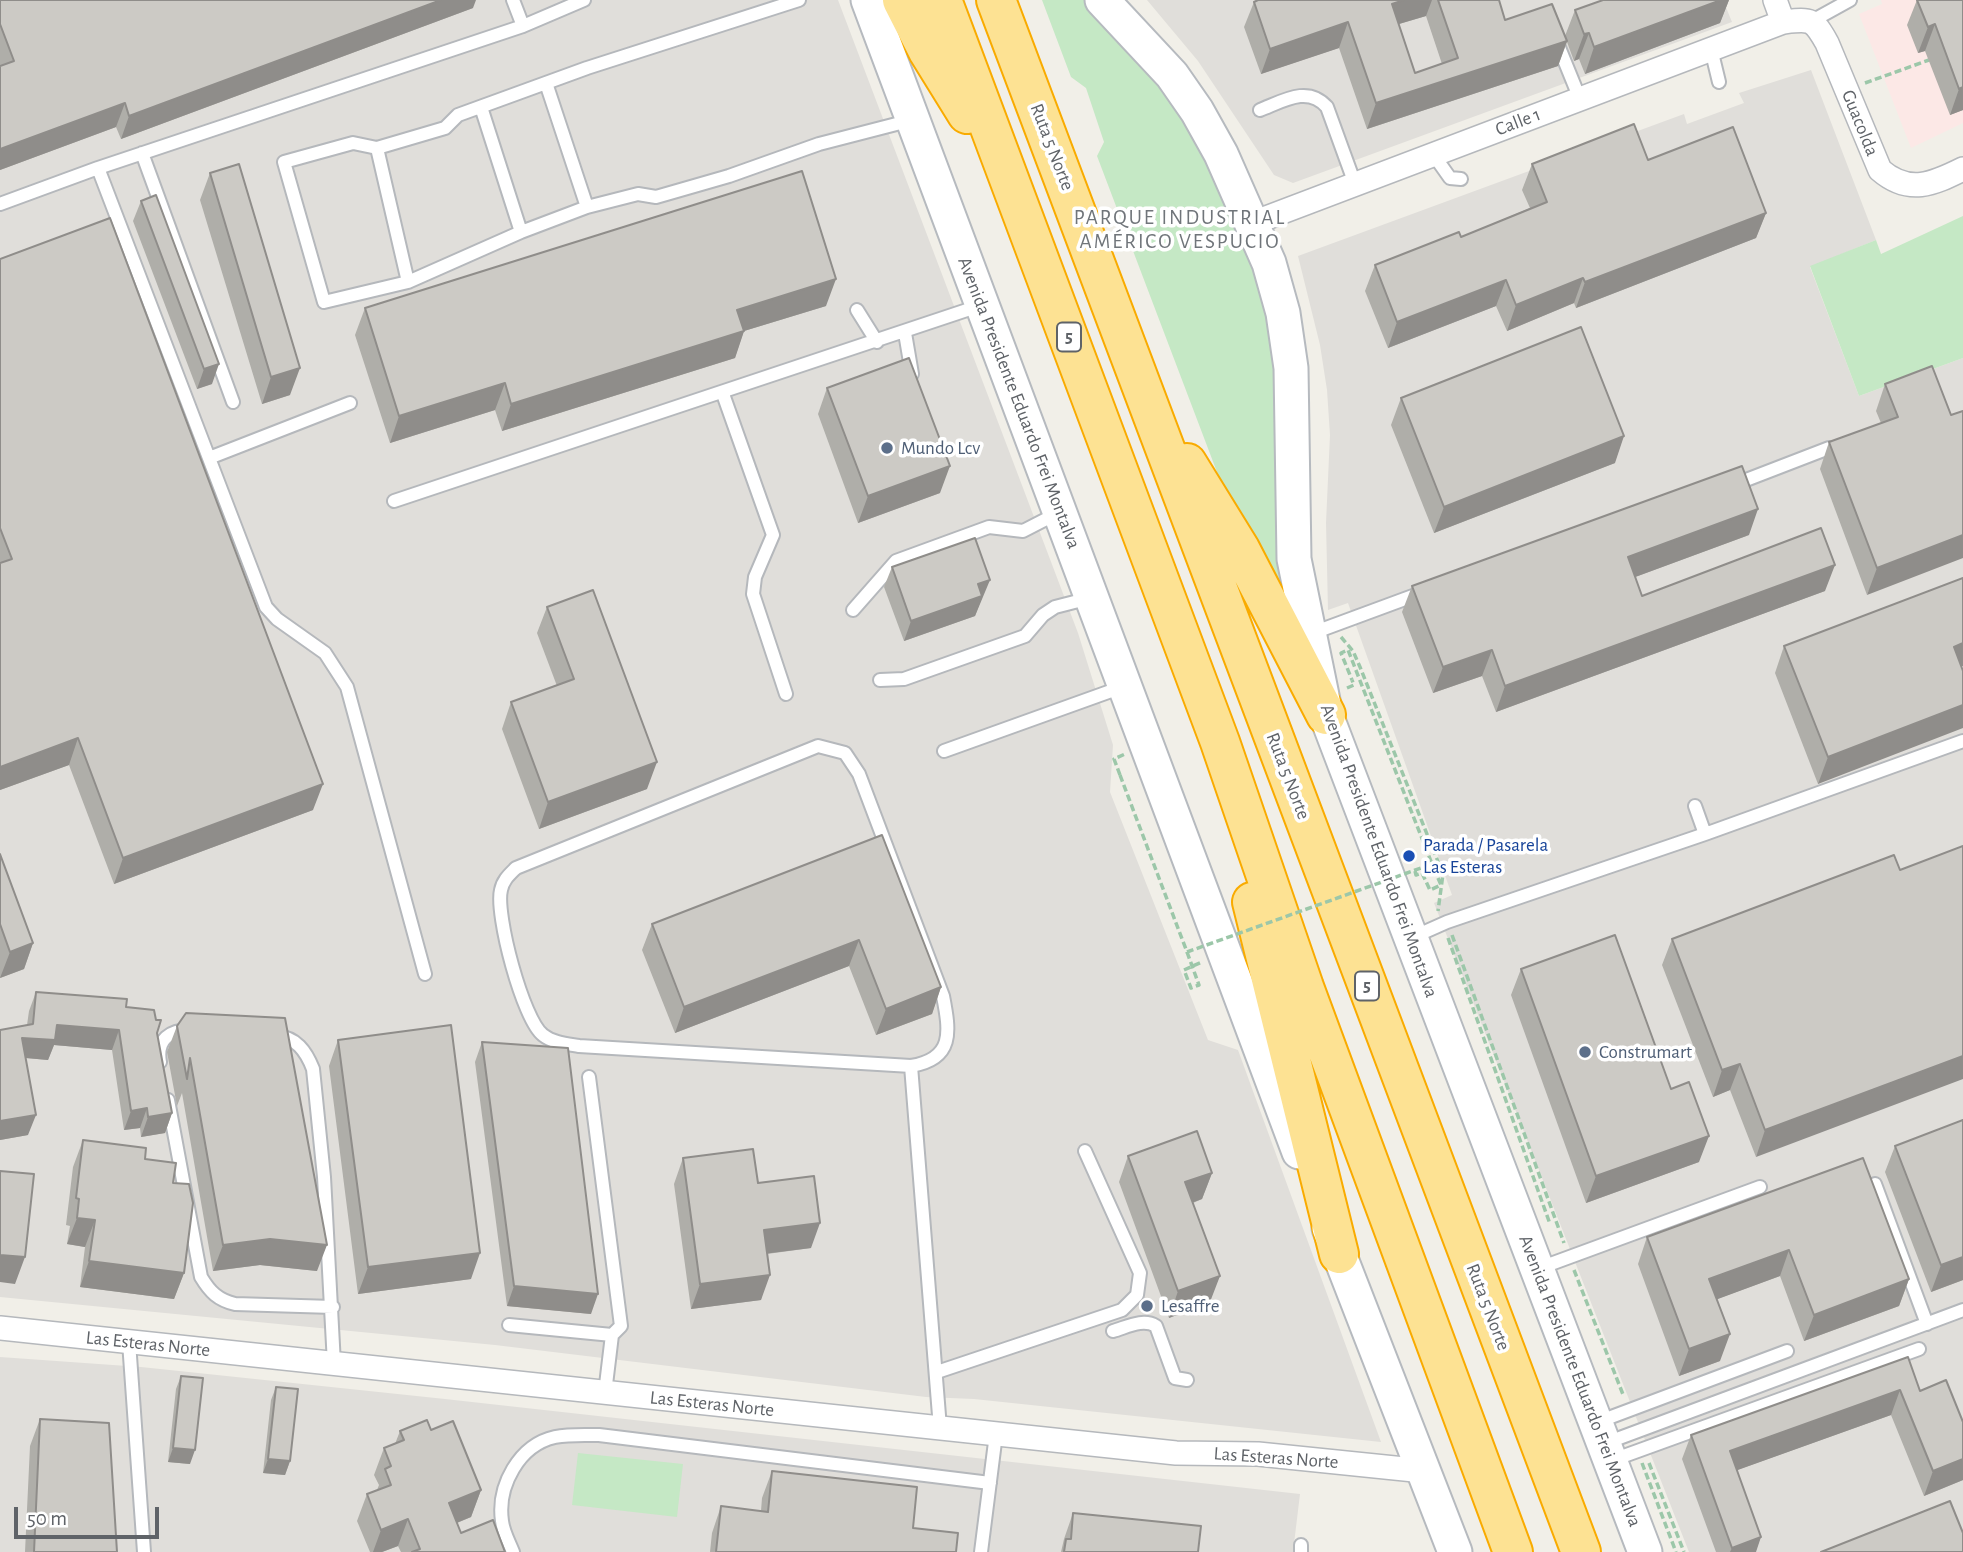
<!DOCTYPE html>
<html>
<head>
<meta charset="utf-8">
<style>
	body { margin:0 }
	#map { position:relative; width:1963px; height:1552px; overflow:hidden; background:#f1efe8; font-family:"Alegreya Sans",sans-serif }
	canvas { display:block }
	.scale { position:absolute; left:14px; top:1507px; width:145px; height:32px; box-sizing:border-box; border:4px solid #5f6368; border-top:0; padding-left:9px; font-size:21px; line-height:24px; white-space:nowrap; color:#5f6368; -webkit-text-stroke:5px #fff; paint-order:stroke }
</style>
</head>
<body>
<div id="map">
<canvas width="1963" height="1552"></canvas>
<div class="scale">50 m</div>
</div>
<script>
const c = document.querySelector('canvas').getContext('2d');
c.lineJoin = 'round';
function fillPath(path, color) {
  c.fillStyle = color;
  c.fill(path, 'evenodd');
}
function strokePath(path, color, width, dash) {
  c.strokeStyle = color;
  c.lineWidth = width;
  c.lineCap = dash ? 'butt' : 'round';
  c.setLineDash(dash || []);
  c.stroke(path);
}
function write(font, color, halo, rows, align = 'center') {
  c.font = font + ' "Alegreya Sans",sans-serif';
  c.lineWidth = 7;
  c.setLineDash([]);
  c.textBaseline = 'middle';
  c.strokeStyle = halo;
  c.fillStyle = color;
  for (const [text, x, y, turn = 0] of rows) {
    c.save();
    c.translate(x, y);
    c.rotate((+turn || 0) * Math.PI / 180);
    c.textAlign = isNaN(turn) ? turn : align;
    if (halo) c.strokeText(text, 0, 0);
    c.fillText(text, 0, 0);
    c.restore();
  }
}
fillPath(new Path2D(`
	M0,0H838L1078,633L1113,745L1110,792L1208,1040L1238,1050L1381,1442L974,1399L926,1397L495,1345L0,1297Z
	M1147,0H1723L1732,22L1293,183L1274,175L1198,61Z
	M1811,70L1876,240L1810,267L1859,396L1963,358V1552H1689L1434,903L1452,895L1348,603L1328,610L1326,523L1330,435L1327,390L1320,345L1298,256L1684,114L1687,124L1744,103L1739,93Z
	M0,1357L141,1367L445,1399L1300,1494L1293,1552H0Z`), '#e0deda');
fillPath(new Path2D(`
	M1881,0H1963V123L1911,148L1859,14L1882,4Z`), '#fce8e6');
fillPath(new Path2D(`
	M1042,0H1089L1186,119L1249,254L1275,330L1282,415L1275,508L1281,583L1243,528L1220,480L1097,156L1104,142L1086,88L1071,77Z
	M1963,216V358L1859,396L1810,266L1876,240L1881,254Z
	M578,1453L683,1464L677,1517L572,1505Z`), '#c5e8c5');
const service = new Path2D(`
	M513,0L523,26
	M799,0L587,68L458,115L445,128L377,148L353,143L284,162L324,302L408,282L521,232L587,207L638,194L656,197L729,176L819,144L912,120
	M1812,21L1850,0
	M1556,40L1580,99
	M1711,49L1719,82
	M546,83L587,207
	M481,107L521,232
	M1260,110C1283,101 1308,85 1327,107L1355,184
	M377,148L408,282
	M142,153L233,402
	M1433,154L1450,178L1461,179
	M98,168L266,607L277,619L325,653L347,687L425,974
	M0,204L98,168L523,26L584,0
	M857,310L877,342
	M905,333L912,374
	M723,394L773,535L755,577L753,594L786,694
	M209,458L350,403
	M1733,485L1829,448
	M394,501L982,305
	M853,610L896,561L989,527L1023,531L1058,513
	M1310,634L1421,593
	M880,680L904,679L1025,636L1043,615L1055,607L1090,598
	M818,746L845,753L859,774L943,996C950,1032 954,1059 911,1066L579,1046C567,1044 553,1043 543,1035C523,1020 495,914 501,890C503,880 509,875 516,868Z
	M944,751L1125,686
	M1695,806L1705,834
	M1411,938L1447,922L1705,834L1963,741
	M276,1036C296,1037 306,1051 313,1069L324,1177L334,1364
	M160,1062C156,1039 170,1030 191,1030
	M911,1066L940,1428
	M589,1077L621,1326L612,1335L605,1393
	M168,1100L201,1277C210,1292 218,1300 235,1304L333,1307
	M1875,1184L1927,1324
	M1537,1269L1760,1187
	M509,1325L612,1335
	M1113,1331C1127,1327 1143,1318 1156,1326L1175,1378L1187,1380
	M129,1342L144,1552
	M937,1372L1122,1310L1137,1295L1140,1273L1085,1151
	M1595,1423L1787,1351
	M1606,1443L1963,1310
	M1610,1461L1919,1349
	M513,1552C509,1542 503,1531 502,1521C497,1486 519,1445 555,1437C570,1434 584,1435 599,1435L990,1483
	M981,1552L996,1434
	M1301,1552V1545`);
const minor = new Path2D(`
	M1775,0L1783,22
	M1253,223L1783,22C1811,19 1813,18 1827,43L1880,170C1909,195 1933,184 1963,169
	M0,1328L1176,1453L1258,1454L1424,1471`);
const secondary = new Path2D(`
	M868,0L1299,1152
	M1102,0L1172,75L1197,111L1221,154L1269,263L1283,313L1291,368L1294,559L1326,715L1645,1552
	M1329,1228L1455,1552`);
const motorway = new Path2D(`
	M902,0L928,51L967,114
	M942,0L1220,742L1304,987L1513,1552
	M996,0L1581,1552
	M1187,463L1240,549L1326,715
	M1252,902L1339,1254`);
strokePath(service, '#b5b8bc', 16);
strokePath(minor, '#b5b8bc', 26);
strokePath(secondary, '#b6babf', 37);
strokePath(motorway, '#f9ab00', 42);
strokePath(new Path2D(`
	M1865,83L1929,60
	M1341,637L1353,651L1360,667L1443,874L1438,911
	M1347,688L1354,685L1352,680
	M1120,775L1114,759L1125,754
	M1415,871L1416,875L1422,873L1430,890L1441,885L1432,864
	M1452,935L1564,1243
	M1448,938L1550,1224
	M1187,952L1199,985L1191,988L1184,970L1202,962
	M1574,1270L1624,1397
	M1642,1463L1676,1552
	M1649,1463L1684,1552`), '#9cc7a9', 3.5, [7, 3.5]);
strokePath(service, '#fff', 12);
strokePath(minor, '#fff', 23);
strokePath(secondary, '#fff', 33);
strokePath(motorway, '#fde293', 38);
strokePath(new Path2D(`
	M1120,775L1187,952L1432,864L1348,650L1341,653L1352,680`), '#9cc7a9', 3.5, [7, 3.5]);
fillPath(new Path2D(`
	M0,0L473,8L121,139L116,127L0,170Z
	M1258,0H1499L1505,20L1565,36L1575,10L1603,0H1729L1720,23L1585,74L1579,59L1574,61L1567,42L1558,66L1367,129L1339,48L1261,74L1244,27L1254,2ZM1426,16L1442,64L1415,73L1399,24Z
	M1917,0H1963V110L1950,115L1925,51L1918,53L1907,25Z
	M1648,160L1766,213L1756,238L1576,308L1574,303L1507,331L1496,306L1388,348L1365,291L1375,265L1461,237L1530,208L1522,190L1532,164Z
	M210,173L290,395L262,404L200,200Z
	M141,201L212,384L197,389L133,221Z
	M0,259L313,810L114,884L69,765L0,790Z
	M826,306L744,331L735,358L502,431L495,410L390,443L355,335L365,308Z
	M1885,384L1951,415L1867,595L1820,469L1829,442L1881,423L1876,411Z
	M827,388L940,493L858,523L818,414Z
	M1401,398L1615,463L1434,533L1391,425Z
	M1749,535L1635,577L1642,596L1825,591L1496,712L1482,676L1433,693L1402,612L1412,586Z
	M892,567L982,600H981L975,616L904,641L884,587Z
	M547,607L647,789L539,829L502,729L511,702L557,686L537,633Z
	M1784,646L1961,667L1818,784L1775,673Z
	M882,835L941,987L932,1014L876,1035L849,966L675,1033L642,950L652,924Z
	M0,854L33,943L24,969L0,978Z
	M1894,855L1756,1157L1730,1090L1713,1097L1662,965L1672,939Z
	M1521,969L1671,1089L1699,1162L1586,1203L1511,995Z
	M36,992L126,1007L157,1033L172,1113L165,1133L141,1137L140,1128L124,1130L112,1050L54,1045L48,1060L26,1058L28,1135L0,1140L27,1025L29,1011Z
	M177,1026L317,1271L260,1265L213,1271L182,1093L177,1106L167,1052Z
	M338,1040L471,1279L358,1294L329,1066Z
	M482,1042L591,1314L507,1306L475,1062Z
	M83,1140L173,1183L184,1273L174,1299L80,1287L85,1247L67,1244L70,1226L66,1225L73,1167Z
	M1895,1146L1963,1280L1931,1292L1885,1172Z
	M1128,1156L1212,1173L1202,1199L1193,1203L1210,1302L1169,1318L1119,1182Z
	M683,1158L758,1183L811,1248L767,1254L761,1300L691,1309L674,1184Z
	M1863,1158L1909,1279L1899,1306L1804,1341L1780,1276L1717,1299L1720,1361L1679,1376L1638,1264L1647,1237Z
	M1908,1357L1920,1391L1963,1422V1480L1924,1496L1891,1415L1737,1470L1756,1552H1716L1682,1459L1691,1435Z
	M181,1376L190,1464L168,1462L176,1389Z
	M276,1387L290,1461L285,1475L263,1473L271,1400Z
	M40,1419L117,1552H25L30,1446Z
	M431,1430L481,1490L471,1517L457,1523L461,1533L505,1552H401L398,1546L382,1552H370L357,1521L367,1494L377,1490L379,1485L374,1475L384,1448L395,1444L400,1431Z
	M772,1471L913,1528L956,1552H710L712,1533L721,1506L761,1511L762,1498Z
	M1073,1513L1198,1552H1061L1064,1539Z`), '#afaea9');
fillPath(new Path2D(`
	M441,0H476L473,8L121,139L129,116Z
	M1404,0H1432L1426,16L1382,29L1392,4Z
	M1721,0H1729L1720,23L1585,74L1594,47Z
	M1348,22L1339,48L1261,74L1270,49Z
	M1935,24L1925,51L1918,53L1928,27Z
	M1589,33L1579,59L1574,61L1584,34Z
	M1567,41L1558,66L1367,129L1376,103Z
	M1963,87V110L1950,115L1959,89Z
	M125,103L116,127L0,170V149Z
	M1766,213L1756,238L1576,308L1585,282Z
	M1583,278L1574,303L1507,331L1516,305Z
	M836,279L826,306L744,331L735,358L502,431L511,404L737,310Z
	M1506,280L1496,306L1388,348L1397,322Z
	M219,364L212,384L197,389L204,369Z
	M300,368L290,395L262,404L271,377Z
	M505,383L495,410L390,443L399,416Z
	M1624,436L1615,463L1434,533L1444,507Z
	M950,466L940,493L858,523L868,496Z
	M1758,509L1749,535L1619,583L1628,557Z
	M1963,535V558L1867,595L1877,568Z
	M1835,565L1825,591L1496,712L1505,686Z
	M990,580L975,616L904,641L911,621L978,584Z
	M1963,643V666L1944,673L1954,647Z
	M1492,650L1482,676L1433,693L1443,667Z
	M1963,705V728L1818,784L1828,757Z
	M78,738L69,765L0,790V767Z
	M657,762L647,789L539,829L548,802Z
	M323,784L313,810L114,884L123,858Z
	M859,940L849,966L675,1033L684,1007Z
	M33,943L24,969L0,978L10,952Z
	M941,987L932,1014L876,1035L886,1009Z
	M57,1025L119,1030L112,1050L54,1045L48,1060L15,1057L22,1038Z
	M1963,1056V1079L1756,1157L1765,1130Z
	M1740,1064L1730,1090L1713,1097L1722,1070Z
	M147,1108L140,1128L124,1130L131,1111Z
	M172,1113L165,1133L141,1137L148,1117Z
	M36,1115L28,1135L0,1140V1121Z
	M1709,1136L1699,1162L1586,1203L1596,1176Z
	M1212,1173L1202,1199L1175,1209L1185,1182Z
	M77,1218L95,1220L85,1247L67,1244Z
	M820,1223L811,1248L755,1255L764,1230Z
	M270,1239L327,1245L317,1271L260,1265L213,1271L223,1245Z
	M1789,1250L1780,1276L1699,1306L1709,1279Z
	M480,1253L471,1279L358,1294L368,1267Z
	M0,1255L25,1257L15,1284L0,1282Z
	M1963,1257V1280L1931,1292L1941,1265Z
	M89,1261L184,1273L174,1299L80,1287Z
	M770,1275L761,1300L691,1309L700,1284Z
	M1220,1276L1210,1302L1169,1318L1178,1291Z
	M1909,1279L1899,1306L1804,1341L1814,1315Z
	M514,1286L598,1294L591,1314L507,1306Z
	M1730,1334L1720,1361L1679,1376L1689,1349Z
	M1900,1390L1891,1415L1721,1476L1730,1451Z
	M173,1448L195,1450L190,1464L168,1462Z
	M268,1459L290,1461L285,1475L263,1473Z
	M1963,1459V1480L1924,1496L1933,1471Z
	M481,1490L471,1517L439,1530L449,1503Z
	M408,1519L398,1546L382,1552H373L381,1530Z
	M1761,1537L1756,1552H1730L1732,1548Z`), '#8f8d8a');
const building = new Path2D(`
	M0,0H441L129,116L125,103L0,149V66L14,61L0,24Z
	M1258,0H1404L1392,4L1415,73L1458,58L1438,0H1499L1505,20L1552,4L1567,41L1376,103L1348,22L1270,49L1254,2Z
	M1603,0H1721L1594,47L1589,33L1584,34L1575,10Z
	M1917,0H1963V87L1959,89L1935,24L1928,27Z
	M1634,124L1648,160L1733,127L1766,213L1585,282L1583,278L1516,305L1506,280L1397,322L1375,265L1459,232L1461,237L1547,202L1532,164Z
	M239,164L300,368L271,377L210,173Z
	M802,171L836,279L737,310L744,331L511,404L505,383L399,416L365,308Z
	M156,195L219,364L204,369L141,201Z
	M110,218L323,784L123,858L78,738L0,767V563L12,559L0,528V259Z
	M1581,327L1624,436L1444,507L1401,398Z
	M909,358L950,466L868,496L827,388Z
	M1932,366L1951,415L1963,411V535L1877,568L1829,442L1898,417L1885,384Z
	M1742,466L1758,509L1628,557L1642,596L1821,528L1835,565L1505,686L1492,650L1443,667L1412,586Z
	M975,538L990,580L978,584L982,596L911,621L892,567Z
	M1963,578V643L1954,647L1963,671V705L1828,757L1784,646Z
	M593,590L657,762L548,802L511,702L574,679L547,607Z
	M882,835L941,987L886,1009L859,940L684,1007L652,924Z
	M1963,846V1056L1765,1130L1740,1064L1722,1070L1672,939L1894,855L1900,870Z
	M0,854L33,943L10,952L0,924Z
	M1615,935L1671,1089L1689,1082L1709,1136L1596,1176L1521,969Z
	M36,992L127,999L126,1007L154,1010L156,1020H161L157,1033L172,1113L148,1117L147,1108L131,1111L119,1030L57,1025L55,1040L22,1038L36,1115L0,1121V1030L33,1024Z
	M186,1013L285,1018L327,1245L270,1239L223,1245L190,1058L187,1079L177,1026Z
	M451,1025L480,1253L368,1267L338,1040Z
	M482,1042L568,1048L598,1294L514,1286Z
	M1963,1120V1257L1941,1265L1895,1146Z
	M1197,1131L1212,1173L1185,1182L1220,1276L1178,1291L1128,1156Z
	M83,1140L146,1148L145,1159L176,1163L173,1183L189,1184L193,1203L184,1273L89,1261L95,1220L77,1218L79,1199L76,1198Z
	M753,1149L758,1183L814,1176L820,1223L764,1230L770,1275L700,1284L683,1158Z
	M1863,1158L1909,1279L1814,1315L1789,1250L1709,1279L1730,1334L1689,1349L1647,1237Z
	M0,1171L34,1174L25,1257L0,1255Z
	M1908,1357L1920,1391L1946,1380L1963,1422V1459L1933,1471L1900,1390L1730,1451L1761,1537L1732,1548L1691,1435Z
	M181,1376L203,1378L195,1450L173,1448Z
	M276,1387L298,1389L290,1461L268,1459Z
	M40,1419L109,1423L117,1552H34Z
	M427,1420L431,1430L453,1421L481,1490L449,1503L461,1533L493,1520L505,1552H412L420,1549L408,1519L381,1530L367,1494L391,1485L385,1469L391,1466L384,1448L404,1440L400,1431Z
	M772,1471L917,1487L913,1528L958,1533L956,1552H716L721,1506L768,1512Z
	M1950,1501L1963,1533V1552H1821Z
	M1073,1513L1201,1526L1198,1552H1064L1066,1539H1071Z`);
fillPath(building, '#cccac5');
strokePath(building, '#8f8d8a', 2);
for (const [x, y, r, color] of [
	[887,448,7,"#5c6f8a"],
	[1409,856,7,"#1a4fb4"],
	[1585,1052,7,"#5c6f8a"],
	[1147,1306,7,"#5c6f8a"]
]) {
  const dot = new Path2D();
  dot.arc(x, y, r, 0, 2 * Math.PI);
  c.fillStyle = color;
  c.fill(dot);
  strokePath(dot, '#fff', 2.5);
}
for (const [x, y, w] of [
	[1069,337,24],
	[1367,986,24]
]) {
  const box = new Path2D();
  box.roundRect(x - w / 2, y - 14.5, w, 29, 5);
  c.fillStyle = '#fff';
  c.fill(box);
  strokePath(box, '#5f6368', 2);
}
write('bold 18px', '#5f6368', null, [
	["5",1069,337],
	["5",1367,986]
]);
write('19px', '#5f6368', '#fff', [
	["Calle 1",1518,122,-21],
	["Guacolda",1860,123,68],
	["Ruta 5 Norte",1052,147,69],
	["Avenida Presidente Eduardo Frei Montalva",1019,403,69],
	["Ruta 5 Norte",1288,776,69],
	["Avenida Presidente Eduardo Frei Montalva",1379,851,70],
	["Ruta 5 Norte",1488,1307,69],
	["Las Esteras Norte",148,1344,6],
	["Avenida Presidente Eduardo Frei Montalva",1580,1381,69],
	["Las Esteras Norte",712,1404,6],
	["Las Esteras Norte",1276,1458,4]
]);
write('19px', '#4e5e75', '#fff', [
	["Mundo Lcv",901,448],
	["Construmart",1599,1052],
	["Lesaffre",1161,1306]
], 'left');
write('19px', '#164399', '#fff', [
	["Parada / Pasarela",1423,845],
	["Las Esteras",1423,867]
], 'left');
c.letterSpacing = '2px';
write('21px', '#70757a', '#fff', [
	["PARQUE INDUSTRIAL",1180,218],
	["AMÉRICO VESPUCIO",1180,242]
]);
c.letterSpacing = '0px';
</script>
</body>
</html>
